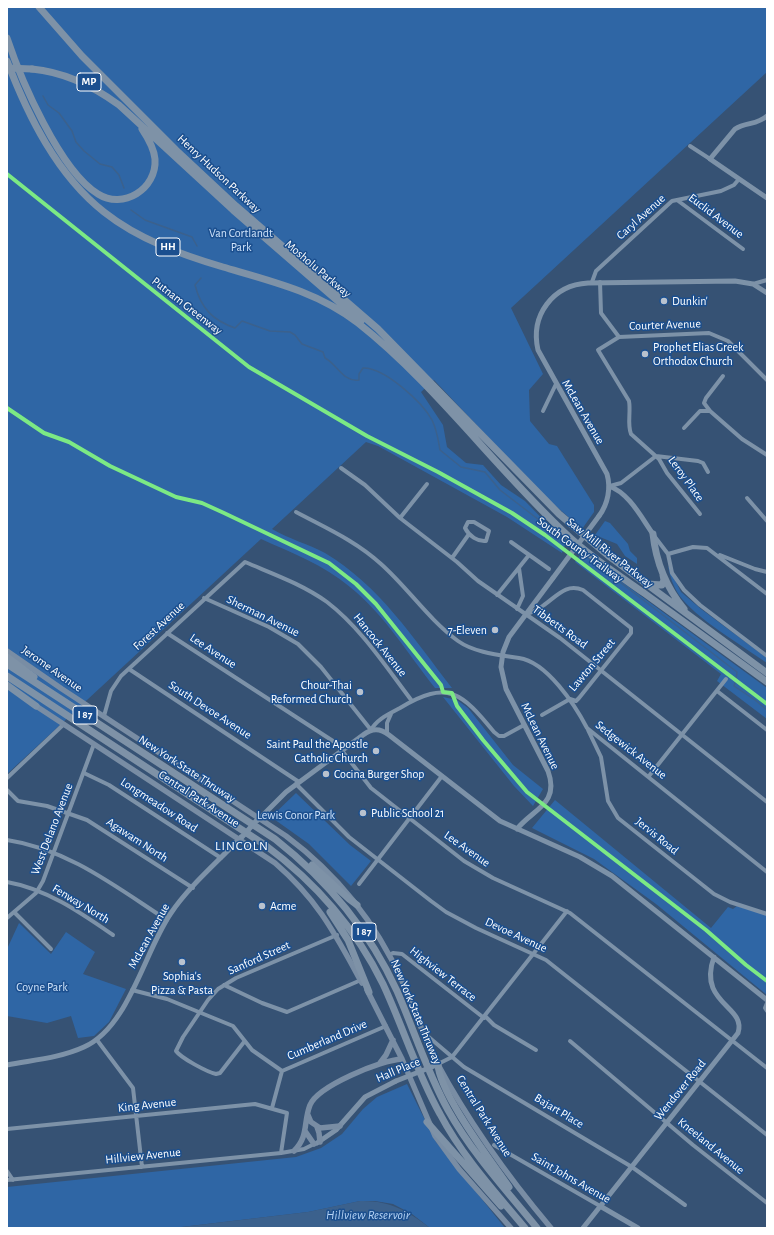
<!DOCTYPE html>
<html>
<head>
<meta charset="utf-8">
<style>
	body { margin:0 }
	#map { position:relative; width:774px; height:1235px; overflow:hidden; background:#365274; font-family:"Alegreya Sans",sans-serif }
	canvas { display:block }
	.frame { position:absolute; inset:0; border:8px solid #fff; pointer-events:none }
</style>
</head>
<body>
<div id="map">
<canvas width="774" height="1235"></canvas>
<div class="frame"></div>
</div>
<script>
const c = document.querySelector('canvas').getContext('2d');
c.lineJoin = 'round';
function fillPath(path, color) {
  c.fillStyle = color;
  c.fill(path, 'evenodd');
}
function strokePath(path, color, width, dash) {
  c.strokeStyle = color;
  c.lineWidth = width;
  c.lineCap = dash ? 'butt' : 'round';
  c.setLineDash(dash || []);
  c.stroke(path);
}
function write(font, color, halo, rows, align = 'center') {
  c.font = font + ' "Alegreya Sans",sans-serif';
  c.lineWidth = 3;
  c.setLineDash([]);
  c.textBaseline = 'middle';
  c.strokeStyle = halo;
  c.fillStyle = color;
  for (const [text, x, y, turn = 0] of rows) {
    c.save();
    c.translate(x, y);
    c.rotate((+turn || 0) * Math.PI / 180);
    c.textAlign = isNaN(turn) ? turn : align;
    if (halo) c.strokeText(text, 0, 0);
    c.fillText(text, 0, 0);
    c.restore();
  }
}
fillPath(new Path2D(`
	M7,7H767V72L511,308L543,374L529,390L530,421L549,444L557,446L594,505V512L582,529L541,493L434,380L421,392L443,425L447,447L466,463L483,465L501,485L525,501L564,541L565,545L562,553L507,517L378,446L366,442L272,529C289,539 308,544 325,553C379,585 414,639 452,688H435C408,654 384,614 350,587C324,565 292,553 261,539L7,774Z
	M605,521L610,523L628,544L630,551L637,558V564L625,556L617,544L595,535Z
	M582,553L767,688V719L717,681L721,674L575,562Z
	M668,566L681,592L701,609L767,658V663C743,646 695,618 679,595C673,586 670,576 668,566Z
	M443,697L457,700L468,708L513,765L543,789L533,806L514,786Z
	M296,793L350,845L371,861L351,886L309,844L271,817Z
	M555,800L711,928L728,907L733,909L737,906L767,915V995L656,904L594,859L532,828Z
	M19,923L51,954L66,932L95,952L83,974L126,989L109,1022L94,1036L78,1038L71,1016L47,1023L7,1016V949Z
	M407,1084L436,1142L505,1228H430L412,1214L393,1204L375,1201H360L308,1212L173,1228H7V1187L296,1157L321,1148L342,1134L363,1109L377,1097Z`), '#2f66a5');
fillPath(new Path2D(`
	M360,1201C389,1200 408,1211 430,1228H173L308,1212Z`), '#3b618d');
strokePath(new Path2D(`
	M43,96L48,105L59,113L72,131L76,142L84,151L100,164L112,167L119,175L124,188
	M131,210L145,220L192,237L197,246
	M201,278L195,285C201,308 212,320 235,328L242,321L270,331L290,332L295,335L302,344L323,352L325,358C337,364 344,383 359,380V374L363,368C384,367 422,402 432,420C437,430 438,439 440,450L461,467L485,472L500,490L737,672L736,679
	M735,683L734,686L755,700L767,710`), '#3b618d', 1.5);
strokePath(new Path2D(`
	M690,146L710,159
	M677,200L743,249
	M592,282L596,271L672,201L721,191L734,185L739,179
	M600,282L601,313L619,337
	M753,284L767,280
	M543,411L556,384
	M710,411L704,403L706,398L723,376
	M684,428L700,411H710L742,439L767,455
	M656,456L698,461L703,463L708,472
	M341,468L365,485L400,518L457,562L478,581L560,638L767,802
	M610,486L621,483L656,456
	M747,498L767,521
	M296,512C326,528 356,541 381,564C408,588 429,620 458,641C475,653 500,655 519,658C547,662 575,705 587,728L767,872
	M700,514L667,473L659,459L631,434C627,424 631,412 629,401L598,350L619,337L709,333L728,341L767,380
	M400,518L427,484
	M468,522H474L489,531L486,541C478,542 469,536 465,528Z
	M655,537L668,554L672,573L684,590L700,605L767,656
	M511,542L549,569
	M668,554L693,547L707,548L767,594
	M720,555L755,569L767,572
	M452,558L469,534
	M497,595L529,555
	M204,598L269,627L298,644L321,667L371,730C377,719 389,714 400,708C448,679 462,693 494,732L499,736H504L524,725
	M517,609L523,596L519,568
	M527,614C533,612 539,609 544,605C557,596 566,583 583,590L631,628V633L579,698L576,701L570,699L542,715
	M167,633L336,743L371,788L464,861L493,878L570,913L767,1068
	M129,669L299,782
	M717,691L767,730
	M104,716L111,691L121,676L245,562C273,574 302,584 327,602C361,628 386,667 412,701
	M588,730L601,757L608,801L618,818L714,894L730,902L767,914
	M387,733V723L391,714
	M84,773L109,785L221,858
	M649,776L726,679
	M7,778L64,724
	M296,784L349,837L431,901L446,912L476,928L546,960L767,1135
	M7,790L18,801L47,806L87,820L193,888
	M7,840C68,849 116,887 167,920
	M7,882C47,889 81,913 113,935
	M359,884L442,776
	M14,912L51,949
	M7,918L36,893L43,881L94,744
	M389,955L393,953L402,954L484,1018
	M224,985L262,1003L287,1012L361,980
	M132,990L167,999L233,1026L252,1050L282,1071
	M767,1003L765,1008L767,1011
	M485,1016L494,1025L536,1050
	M424,1033L464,1067L632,1167L685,1205
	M97,1040L133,1088L142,1167
	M570,1041L693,1145L767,1203
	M244,1042L220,1073L216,1074C207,1072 181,1058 176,1051L183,1037L208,1000L218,989L236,978L337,935
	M438,1064L452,1057L567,911
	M282,1071L386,1026
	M272,1108L282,1071
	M7,1129L255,1104L287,1113L281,1153
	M494,1145L600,1206
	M7,1171L13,1180
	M7,1180L281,1153L304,1149L314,1144`), '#7d92a8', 4);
strokePath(new Path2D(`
	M767,116C757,125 746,122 735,129L710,159L767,198
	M609,486C629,493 641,517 653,534
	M599,516C608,504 611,488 607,474L538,350C530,315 553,285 588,283L735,281L753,284L767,293
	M258,820L286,792L363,735C372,728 380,728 389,735L500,821L580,857L612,876L767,1000
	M517,829C533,809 560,804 548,771L506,689L501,667L503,652L509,637L553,578
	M7,1065C32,1060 60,1058 84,1047C129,1027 144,952 171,913C190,885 218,862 241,837
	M317,1143L336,1130L365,1097L396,1081
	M600,1206L638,1228
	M583,1228L738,1033C747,1006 697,1004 714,957`), '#7d92a8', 5);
strokePath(new Path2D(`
	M7,651L62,689L286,836C337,874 376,923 402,981C414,1007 423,1036 436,1061C468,1121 508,1177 551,1228
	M33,704L275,863C319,901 335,934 362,983
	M367,990L402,1059L435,1136L459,1169L511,1228
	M380,1063L386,1055L393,1040
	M308,1115L311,1122L320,1128L340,1126
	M317,1127L319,1133L320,1142
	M305,1131L314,1144
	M294,1151C309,1136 303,1123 310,1105C318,1086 381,1060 402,1059`), '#798da4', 5.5);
strokePath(new Path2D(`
	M39,7L82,56L176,150L236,206L378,329L559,514L610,557L767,673
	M7,38C21,80 60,171 98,194C123,210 157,189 155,159C154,148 148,138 142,129
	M7,61C28,116 57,175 104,212C138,239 182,255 223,267C271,281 318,292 358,323C433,382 494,466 564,532C588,555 617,574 644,593C685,623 726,652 767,682
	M32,69C64,72 93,86 119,105L233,210L361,321
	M653,534C656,562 666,587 684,609
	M647,584L662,585L664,580L663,575
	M7,657L34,677
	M7,664L275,839C327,880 369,930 397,991C414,1030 427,1072 448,1110C472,1153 506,1190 537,1228
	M7,676L265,845C315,882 356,929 383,984C403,1027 417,1073 440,1114C462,1156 495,1192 525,1228
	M7,685L36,706
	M312,865L349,899L357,905
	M330,912L348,940L369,992
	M438,1064C439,1093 491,1161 509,1187
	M427,1122L501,1206`), '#7e92a7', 7);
strokePath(new Path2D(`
	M553,578L599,516
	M242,837L257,820
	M396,1081L434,1066`), '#7d92a8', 5);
strokePath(new Path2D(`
	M7,68L32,69`), '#7e92a7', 7);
strokePath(new Path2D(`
	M7,174L249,367L367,436L438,472L512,513L545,535L767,704
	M7,408L44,433L69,442L110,466L176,497L202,503L224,513L329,563L356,584L376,604L441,685L443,692L452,693L457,706L483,740L527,792L706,930L746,965L767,981`), '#7ce984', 4);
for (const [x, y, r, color] of [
	[664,301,4,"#b9c2ce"],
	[645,354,4,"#b9c2ce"],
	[495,630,4,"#b9c2ce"],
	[360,692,4,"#b9c2ce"],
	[376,751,4,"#b9c2ce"],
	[326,774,4,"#b9c2ce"],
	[363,813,4,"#b9c2ce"],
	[262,906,4,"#b9c2ce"],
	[182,962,4,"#b9c2ce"]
]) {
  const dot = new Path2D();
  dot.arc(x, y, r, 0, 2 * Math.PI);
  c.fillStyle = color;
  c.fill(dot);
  strokePath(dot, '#1b4f8f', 1.5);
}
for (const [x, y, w] of [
	[89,82,24],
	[168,247,24],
	[85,715,24],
	[364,932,24]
]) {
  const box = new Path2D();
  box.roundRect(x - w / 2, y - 9, w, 18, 3);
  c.fillStyle = '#1b4f8f';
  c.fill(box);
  strokePath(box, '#fff', 1);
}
write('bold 11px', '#fff', null, [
	["MP",89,82],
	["HH",168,247],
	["I 87",85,715],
	["I 87",364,932]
]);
write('12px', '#fff', '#1b4f8f', [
	["Henry Hudson Parkway",219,174,43],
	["Euclid Avenue",716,216,37],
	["Caryl Avenue",641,217,-42],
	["Mosholu Parkway",318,269,40],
	["Putnam Greenway",187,306,38],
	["Courter Avenue",665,325,-2],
	["McLean Avenue",583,412,60],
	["Leroy Place",686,479,54],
	["South County Trailway",580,550,36],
	["Saw Mill River Parkway",610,553,38],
	["Sherman Avenue",263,616,26],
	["Forest Avenue",159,626,-43],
	["Tibbetts Road",560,627,36],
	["Hancock Avenue",380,645,51],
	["Lee Avenue",213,651,33],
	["Lawton Street",592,665,-50],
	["Jerome Avenue",52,669,35],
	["South Devoe Avenue",210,710,33],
	["McLean Avenue",540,736,64],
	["Sedgewick Avenue",631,750,38],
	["New York State Thruway",187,769,33],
	["Central Park Avenue",199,799,33],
	["Longmeadow Road",159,805,33],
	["West Delano Avenue",52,829,-69],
	["Jervis Road",657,836,39],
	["Agawam North",137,840,33],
	["Lee Avenue",467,849,35],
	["Fenway North",81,904,31],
	["Devoe Avenue",516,935,25],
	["McLean Avenue",149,936,-61],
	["Sanford Street",259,958,-24],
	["Highview Terrace",443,974,38],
	["New York State Thruway",416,1012,67],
	["Cumberland Drive",327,1040,-23],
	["Hall Place",398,1070,-23],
	["Wendover Road",680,1090,-51],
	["King Avenue",147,1105,-6],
	["Bajart Place",559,1111,31],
	["Central Park Avenue",484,1116,58],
	["Kneeland Avenue",711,1146,39],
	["Hillview Avenue",143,1156,-6],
	["Saint Johns Avenue",571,1178,30]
]);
write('12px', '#cfe3fa', '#1b4f8f', [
	["Van Cortlandt",241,233],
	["Park",241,247],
	["Lewis Conor Park",296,815],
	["Coyne Park",42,987]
]);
write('12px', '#fff', '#1b4f8f', [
	["Dunkin'",672,301],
	["Prophet Elias Greek",653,347],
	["Orthodox Church",653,361],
	["7-Eleven",487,630,"right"],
	["Chour-Thai",352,685,"right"],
	["Reformed Church",352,699,"right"],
	["Saint Paul the Apostle",368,744,"right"],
	["Catholic Church",368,758,"right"],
	["Cocina Burger Shop",334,774],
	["Public School 21",371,813],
	["Acme",270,906],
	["Sophia's",182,976,"center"],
	["Pizza & Pasta",182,990,"center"]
], 'left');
c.letterSpacing = '1px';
write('13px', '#fff', '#1b4f8f', [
	["LINCOLN",242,846]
]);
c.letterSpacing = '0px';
write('italic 13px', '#b5d3f5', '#1b4f8f', [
	["Hillview Reservoir",368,1215]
]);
</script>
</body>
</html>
